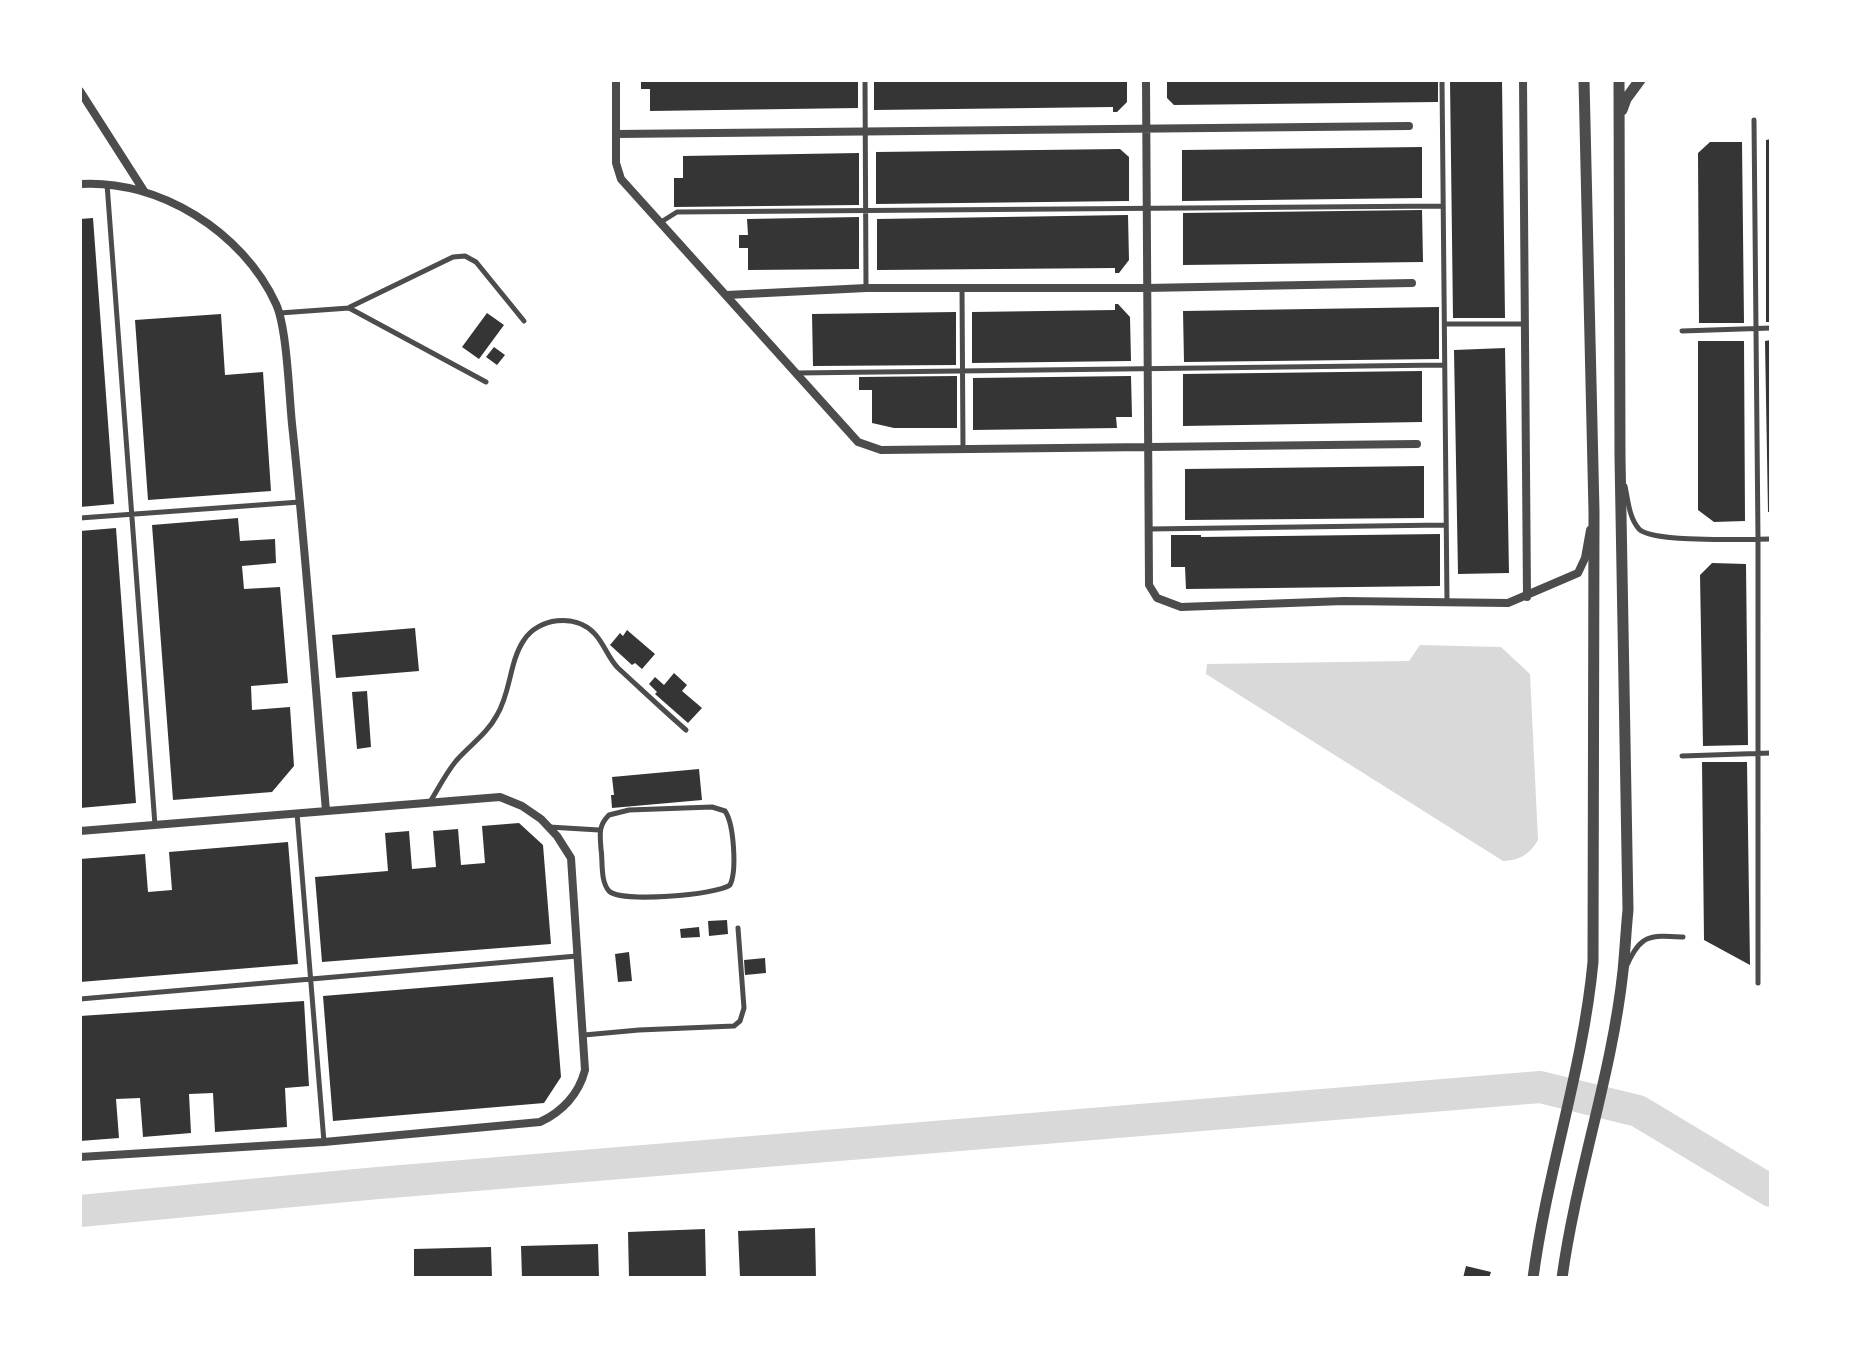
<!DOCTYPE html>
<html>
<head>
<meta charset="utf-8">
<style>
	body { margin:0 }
	#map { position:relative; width:1851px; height:1358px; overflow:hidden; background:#fff; font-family:"Archivo Narrow",sans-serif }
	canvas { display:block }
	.frame { position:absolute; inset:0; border:82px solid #fff; pointer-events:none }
</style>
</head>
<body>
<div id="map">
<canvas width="1851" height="1358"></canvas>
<div class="frame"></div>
</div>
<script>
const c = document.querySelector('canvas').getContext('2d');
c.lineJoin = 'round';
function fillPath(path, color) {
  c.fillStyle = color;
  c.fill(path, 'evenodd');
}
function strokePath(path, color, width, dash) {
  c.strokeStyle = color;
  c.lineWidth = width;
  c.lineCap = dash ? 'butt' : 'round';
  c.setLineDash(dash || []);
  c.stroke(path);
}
fillPath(new Path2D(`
	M1420,645L1501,647L1530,674L1538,840C1529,855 1520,860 1503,861L1206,674L1207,664L1409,661Z`), '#d9d9d9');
strokePath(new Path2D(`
	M80,1211L378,1183L1540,1087L1638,1111L1771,1191`), '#d9d9d9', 32);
fillPath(new Path2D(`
	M641,80H858V108L650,111V89H641Z
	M874,80H1127V102L1117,112H1113V107L874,110Z
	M1167,80H1438V102L1174,105L1167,98Z
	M1450,80H1502L1505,318H1453Z
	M1771,139V322H1766V140Z
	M1710,142H1742L1744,323H1699L1698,153Z
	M1422,147V198L1182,201V150Z
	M1120,149L1129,157V201L876,204V152Z
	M859,153V205L674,207V178H683V156Z
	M1422,210L1423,262L1183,265V213Z
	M1128,215L1129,260L1119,273H1115V268L877,270V219Z
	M859,217V269L748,270V248H739V235H748L747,219Z
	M93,218L114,504L80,507V219Z
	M1115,304H1118L1130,317L1131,361L972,363V312L1115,310Z
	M1439,307V359L1184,362L1183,311Z
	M956,312V365L813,366L812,314Z
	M487,313L504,325L479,359L462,347Z
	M221,314L225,375L263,372L271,491L148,500L135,320Z
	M1771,340V512H1768L1765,341Z
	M1698,341H1744L1745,521L1714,522L1698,510Z
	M494,347L505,355L497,365L486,357Z
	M1505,348L1509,573L1458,574L1454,350Z
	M1422,371V422L1183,426V374Z
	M957,376V428H894L872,423V390H859V377Z
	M1131,376L1132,417H1116L1117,428L973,430V378Z
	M1424,466V518L1185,520V469Z
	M238,518L240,541L275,539L276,563L242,566L244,589L280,587L288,683L251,686L252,710L290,707L294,766L272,792L173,800L152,525Z
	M116,528L136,803L80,808V531Z
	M1440,534V586L1186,589L1185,567H1171V535H1201V537Z
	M1712,563L1746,564L1748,745L1703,746L1700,575Z
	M415,628L419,671L336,678L332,635Z
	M627,630L655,654L642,669L635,663L632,665L610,645L620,633L623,636Z
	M674,673L687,685L682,691L702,708L688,723L655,694L657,692L649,684L655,677L664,685Z
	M367,691L371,747L357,749L352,692Z
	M1702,762H1747L1750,965L1704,940Z
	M699,769L702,800L612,808L611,795H614L612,777Z
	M519,823L543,845L551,944L322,962L315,877L388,871L385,833L409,831L412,869L436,867L433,831L458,829L461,865L485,863L482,826Z
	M288,842L298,964L80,982V859L145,854L148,892L172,890L169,852Z
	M727,920L728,934L709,936L708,921Z
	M699,927L700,937L681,938L680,929Z
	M629,952L632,981L618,982L615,954Z
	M765,958L766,973L745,975L744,960Z
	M553,977L561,1077L544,1103L333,1121L323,996Z
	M304,1001L309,1086L285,1088L287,1127L215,1132L213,1093L189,1094L191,1133L143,1137L140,1098L116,1099L119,1138L80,1141V1016Z
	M815,1228L816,1278H740L738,1231Z
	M705,1229L706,1278H629L628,1232Z
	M598,1244L599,1278H522L521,1246Z
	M491,1247L492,1278H414V1249Z
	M1466,1266L1491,1272L1489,1278H1463Z`), '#353535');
strokePath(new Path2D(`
	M865,80L866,287
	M1442,80L1447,603
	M1754,120L1758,539V983
	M107,184L155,825
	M661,222L677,212L1442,206
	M962,288L963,449
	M350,307L453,257L465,256L476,262L524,321
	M280,313L349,308L486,382
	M1445,324H1523
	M1682,331L1771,328
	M797,373L1444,365
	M1625,486C1628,500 1629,518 1639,529C1652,543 1747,539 1771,539
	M80,518L300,502
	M1149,529L1445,525
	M1682,756L1771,753
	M430,802C438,789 446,773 456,761C470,745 487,734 497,715C511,692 509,662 524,640C538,618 575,613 594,633C604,643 608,658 618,668C641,689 663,710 686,730
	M712,807L725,811C734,824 737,871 730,885C717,895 620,903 609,891C600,881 603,861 601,849C600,834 598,826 609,815L629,810Z
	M297,813L324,1142
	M549,827L599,830
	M1627,965C1641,934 1650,935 1683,937
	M80,999L577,956
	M584,1035L639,1030L734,1026L740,1021L744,1008L738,928`), '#4c4c4c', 5);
strokePath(new Path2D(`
	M616,80V163L621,179L858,442L881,450L1417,444
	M1146,80L1149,585L1157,598L1181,607L1344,601L1508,603L1578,573L1585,558L1590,530
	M1523,80L1527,597
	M80,91L144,191
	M616,134L1409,126
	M80,184C159,179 243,232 276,304C287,328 289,394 292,424C306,553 315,682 326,811
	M727,295L866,288H1146L1412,283
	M80,831L500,797L522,806L541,819L557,836L571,858L585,1070C579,1094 562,1112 540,1122L324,1142L80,1157`), '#4c4c4c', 8);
strokePath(new Path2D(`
	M1622,110L1626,99L1640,80
	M1533,1278C1547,1171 1583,1069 1593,962L1594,512L1584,80
	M1562,1278C1576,1175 1612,1074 1623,971C1625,951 1626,930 1628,910L1620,457L1619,80`), '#4c4c4c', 11);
</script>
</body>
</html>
